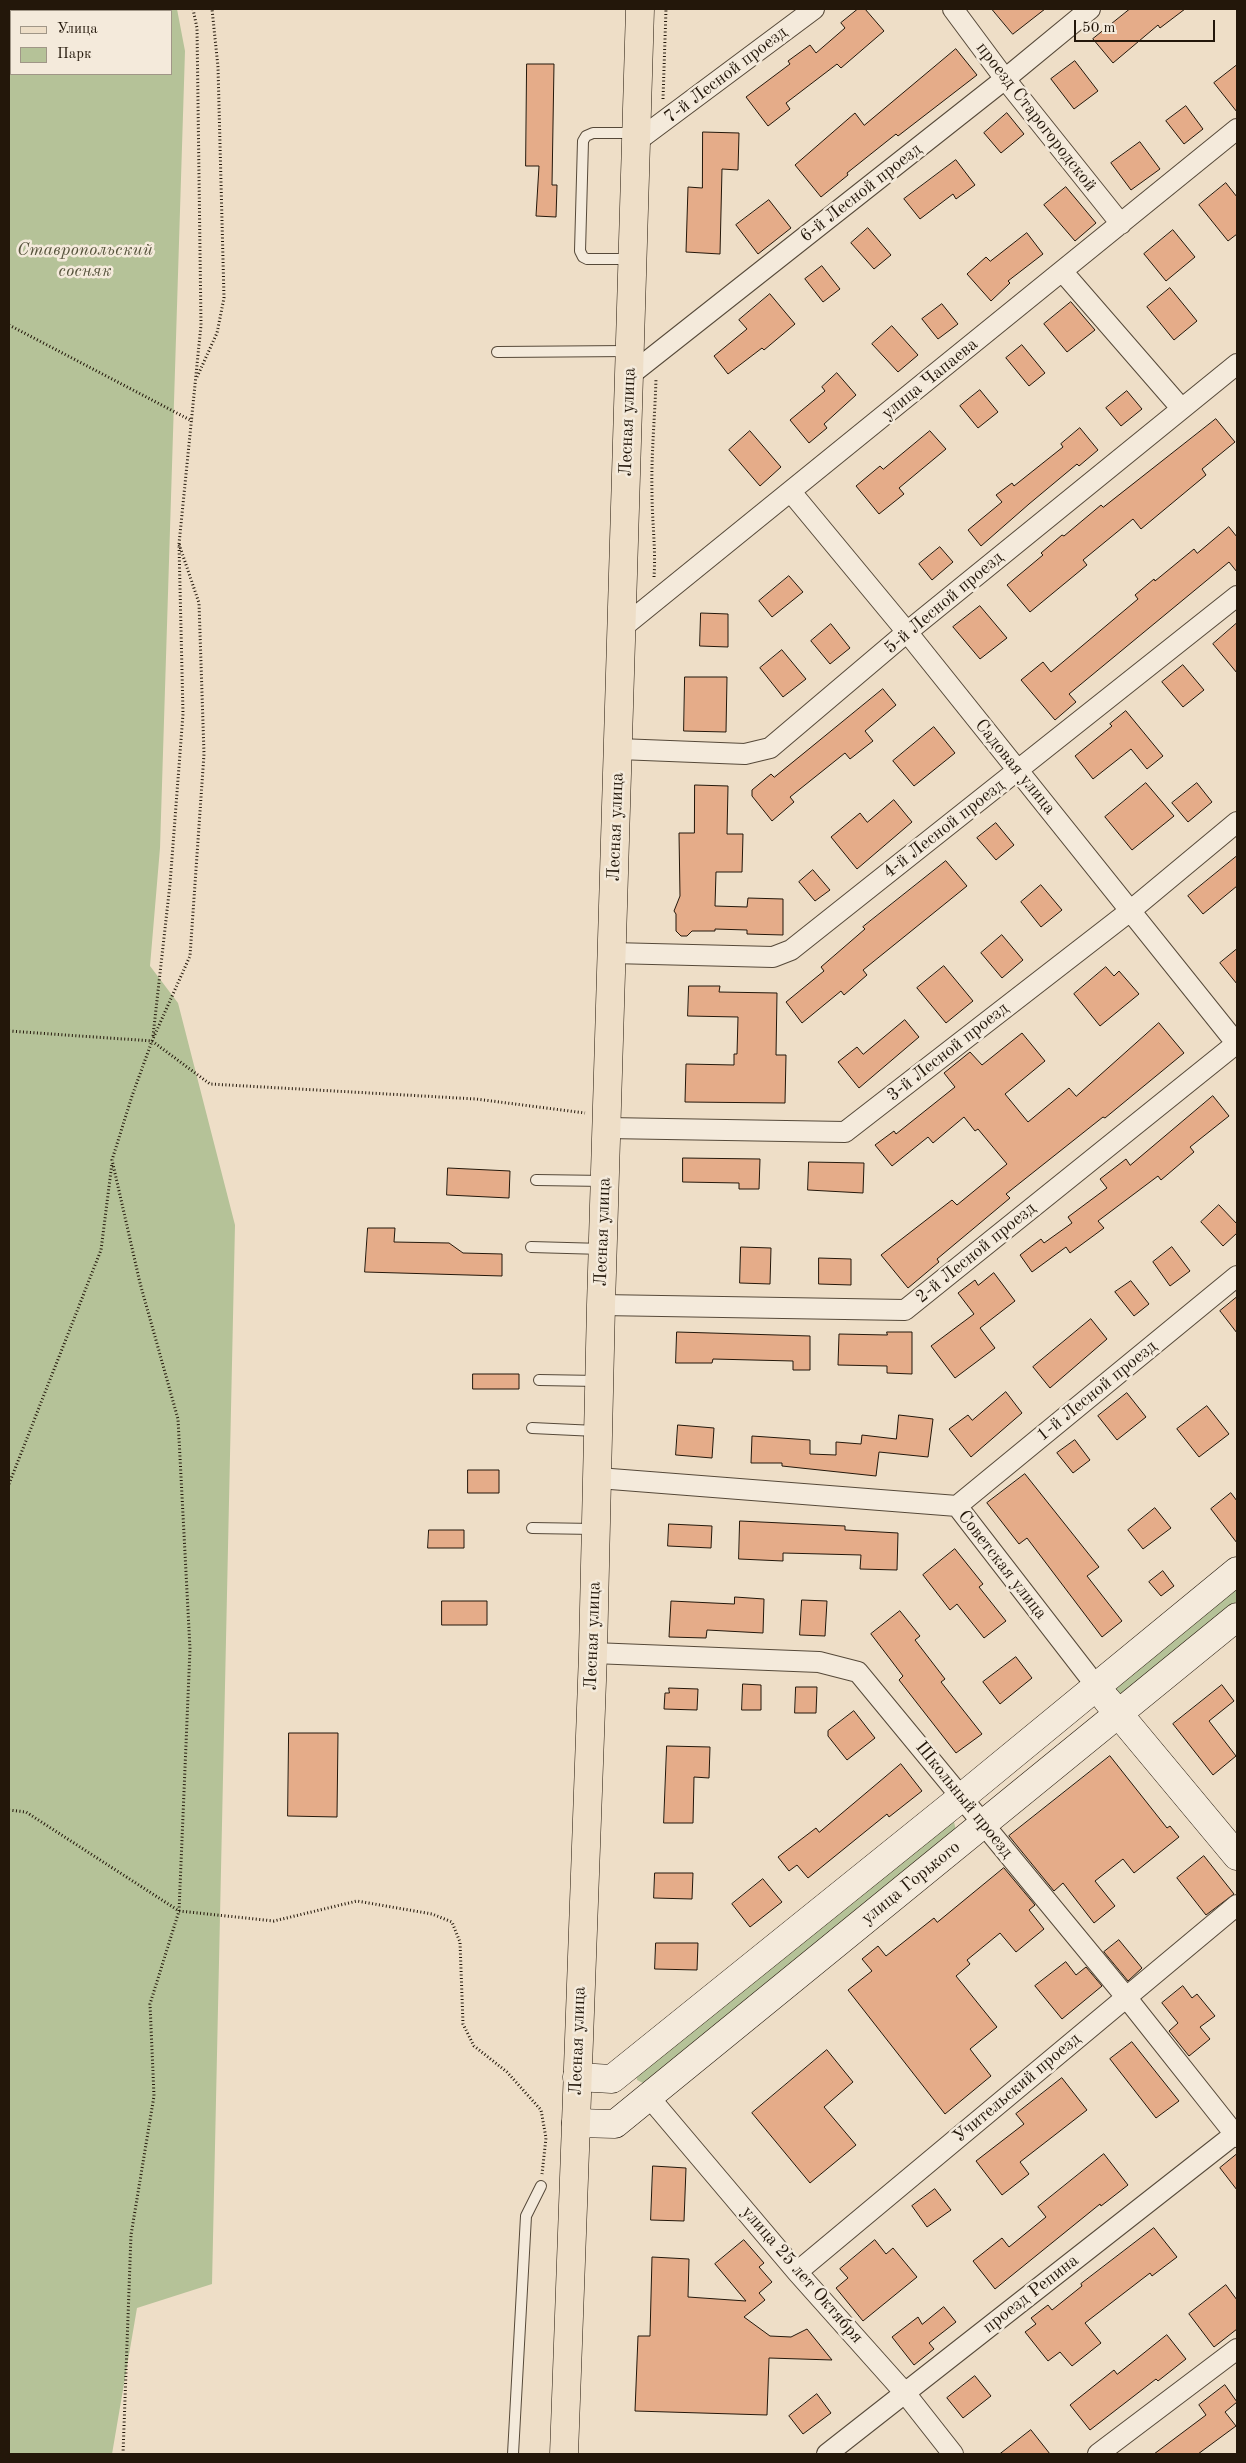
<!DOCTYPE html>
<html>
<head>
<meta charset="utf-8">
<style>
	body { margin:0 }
	#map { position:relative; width:1246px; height:2463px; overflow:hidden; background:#eedec7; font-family:"Old Standard TT",serif }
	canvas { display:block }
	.frame { position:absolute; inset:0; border:10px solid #23170a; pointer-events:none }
	.legend { position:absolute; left:10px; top:10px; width:162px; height:65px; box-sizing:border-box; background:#f4eadb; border:1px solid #a09687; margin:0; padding:6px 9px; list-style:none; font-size:15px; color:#23170a }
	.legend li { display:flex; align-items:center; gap:10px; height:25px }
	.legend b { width:25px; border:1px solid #a09687 }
	.scale { position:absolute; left:1074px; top:20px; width:141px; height:22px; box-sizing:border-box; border:2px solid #23170a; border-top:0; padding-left:6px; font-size:15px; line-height:18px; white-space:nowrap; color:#23170a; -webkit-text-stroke:4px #f4eadb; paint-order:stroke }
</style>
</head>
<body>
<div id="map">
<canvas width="1246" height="2463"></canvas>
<div class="frame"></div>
<ul class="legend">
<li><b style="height:6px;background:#eedec7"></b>Улица</li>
<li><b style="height:14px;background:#b5c298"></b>Парк</li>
</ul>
<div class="scale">50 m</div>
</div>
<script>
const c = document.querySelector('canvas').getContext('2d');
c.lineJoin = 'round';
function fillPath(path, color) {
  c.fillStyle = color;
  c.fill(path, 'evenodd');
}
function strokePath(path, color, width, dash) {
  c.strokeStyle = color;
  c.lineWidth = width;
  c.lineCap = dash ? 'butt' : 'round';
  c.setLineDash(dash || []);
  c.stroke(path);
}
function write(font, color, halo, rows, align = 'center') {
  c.font = font + ' "Old Standard TT",serif';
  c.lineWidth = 5;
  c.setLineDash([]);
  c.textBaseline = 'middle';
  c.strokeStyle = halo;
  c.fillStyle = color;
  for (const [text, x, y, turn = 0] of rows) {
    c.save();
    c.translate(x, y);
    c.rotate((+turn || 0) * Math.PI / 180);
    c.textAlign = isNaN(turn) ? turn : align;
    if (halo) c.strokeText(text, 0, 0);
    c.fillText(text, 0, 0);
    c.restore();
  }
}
fillPath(new Path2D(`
	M9,9H177L185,51L160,848L150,966L178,1003L235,1225L212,2284L137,2308L112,2454H9ZM11,11H171V74H11Z
	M1237,1581V1601L1122,1696L1117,1697L1112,1684Z
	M950,1820L954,1822L956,1830L647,2081L643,2083L637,2080L636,2074Z`), '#b5c298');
const building = new Path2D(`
	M858,9H865L884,31L841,68L837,64L786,103L790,109L768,126L746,97L790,64L788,61L810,45L816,53L845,28L841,23Z
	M992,9H1045L1013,34Z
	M1130,9H1185L1160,28L1158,25L1113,63L1093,39Z
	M956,49L977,75L898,136L896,134L847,173L848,175L821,197L795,165L855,113L864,125Z
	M1075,61L1098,91L1074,109L1051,79Z
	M527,64H554L552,185H557L556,217L536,216L539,166H526Z
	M1237,65V112L1214,83Z
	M1186,106L1203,129L1184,144L1166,121Z
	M1007,113L1024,134L1001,153L984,133Z
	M703,132L739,133L738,170L722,169L720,254L686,252L688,187L702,188Z
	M1140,142L1160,169L1131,190L1111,163Z
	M956,160L975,185L956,199L953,194L920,219L904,199Z
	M1226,183L1237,197V234L1228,241L1199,205Z
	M1066,187L1096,223L1075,241L1044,205Z
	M769,200L791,228L758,254L736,225Z
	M868,228L891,255L874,269L851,243Z
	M1173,230L1195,257L1166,281L1144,254Z
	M1027,233L1043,254L1008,281L1010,283L991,301L967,274L986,257L990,261Z
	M822,266L840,289L823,302L805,279Z
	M1170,288L1197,321L1174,340L1147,307Z
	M770,294L795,324L764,350L762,348L728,374L714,356L747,329L739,320Z
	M1071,302L1095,330L1067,352L1044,324Z
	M942,304L958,324L938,339L922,319Z
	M892,326L918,355L898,372L872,344Z
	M1022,345L1045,373L1029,386L1006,358Z
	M837,373L856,395L824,424L827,428L809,443L790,420L825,391L822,387Z
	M980,390L998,412L978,428L960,406Z
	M1127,391L1142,409L1121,426L1106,408Z
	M1216,419L1235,442L1202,469L1206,475L1141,529L1133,519L1083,560L1087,565L1030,612L1007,585L1043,555L1041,553L1062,535L1064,536L1101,505L1103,507Z
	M1080,428L1098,450L1079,466L1077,464L1029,504L981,546L968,530L1002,502L996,495L1012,483L1014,486L1063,447L1061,444Z
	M750,431L781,467L760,486L729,450Z
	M930,431L946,449L899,488L904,494L879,514L856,486L880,466L883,469Z
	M1229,527L1237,537V572L1229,562L1069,694L1076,702L1055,720L1021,680L1043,662L1051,672L1138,599L1135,595L1154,579L1155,581L1194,549L1197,553Z
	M940,547L953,562L932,580L919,564Z
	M789,576L803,592L772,617L759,601Z
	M980,606L1007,638L980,659L953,627Z
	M701,613L728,614V647L700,646Z
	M1237,623V673L1213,644Z
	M831,624L850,648L830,664L811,641Z
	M782,650L806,679L783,697L760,668Z
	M1183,665L1204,690L1183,707L1162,682Z
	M685,677H727L726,732L684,731Z
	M883,689L896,705L865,731L873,741L850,759L845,753L790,797L794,802L772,821L752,796V790L771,774L774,777Z
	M1126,711L1163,756L1147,769L1131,749L1093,779L1075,756L1112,726L1110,724Z
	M934,727L955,753L914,786L893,761Z
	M1146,783L1174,816L1132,850L1105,817Z
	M1197,783L1212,802L1188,822L1172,803Z
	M695,785L728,786L727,834H743L742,872H716L715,906L747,907L748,898L783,899V935L747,934V930L715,929V931H692L687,936H681L676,931V914L674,911L680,896L679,833H694Z
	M894,800L912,822L857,869L831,837L860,813L867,822Z
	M996,823L1014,845L996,860L977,838Z
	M1237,856V886L1203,914L1188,896Z
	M946,861L967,886L863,970L867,975L844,995L841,991L802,1023L786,1002L824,971L821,967L865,929L863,927Z
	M813,870L830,890L815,901L799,882Z
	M1041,885L1062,910L1041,927L1021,902Z
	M1002,935L1023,960L1002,978L981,953Z
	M1237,949V984L1220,963Z
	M944,966L973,1001L946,1023L917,988Z
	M1106,967L1114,976L1119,971L1139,994L1100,1026L1074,994Z
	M689,986H720L719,992L777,993L776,1055H786L785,1103L685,1102L686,1064L734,1065V1054H737L738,1017L688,1016Z
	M905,1020L919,1037L859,1088L838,1062L857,1047L863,1054Z
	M1159,1023L1184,1053L1105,1118L1103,1117L1006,1194L1010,1198L937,1259L939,1262L908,1288L881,1255L952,1200L957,1205L1007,1164L978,1129L975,1131L964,1117L933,1143L928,1137L892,1166L875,1145L894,1131L896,1134L955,1087L944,1073L970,1052L982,1065L1022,1033L1045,1061L1005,1094L1028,1122L1069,1088L1076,1096Z
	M1213,1096L1229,1116L1190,1147L1194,1152L1161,1180L1158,1176L1098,1221L1104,1228L1070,1253L1066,1247L1032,1272L1020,1255L1041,1239L1044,1243L1072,1223L1068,1217L1107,1188L1100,1179L1126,1159L1130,1165Z
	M683,1158L760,1159L759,1189H739V1183L683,1182Z
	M809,1162L864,1163L863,1193L808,1190Z
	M448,1168L510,1171L509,1198L447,1195Z
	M1219,1205L1237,1224V1233L1223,1246L1201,1222Z
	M368,1228H395L394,1242L449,1243L463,1253L502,1254V1276L365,1272Z
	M741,1247L771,1248L770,1284L740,1283Z
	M1172,1247L1190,1271L1170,1286L1153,1262Z
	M819,1258L851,1259V1285L819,1284Z
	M994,1273L1015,1301L980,1328L995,1348L955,1378L931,1346L974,1314L958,1293L975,1280L978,1285Z
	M1131,1281L1149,1304L1134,1316L1115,1292Z
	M1237,1297V1333L1220,1311Z
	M1091,1319L1107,1339L1050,1388L1033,1367Z
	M677,1332L810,1336V1370H793V1361L713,1359L712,1363H676Z
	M887,1332H912V1374L887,1373V1366L838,1365L839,1334L887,1335Z
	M473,1374H519V1389H473Z
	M1006,1392L1022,1413L971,1457L949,1429L968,1415L972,1420Z
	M1127,1393L1146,1417L1117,1440L1098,1416Z
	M1207,1406L1229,1434L1199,1457L1177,1429Z
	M899,1415L933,1419L928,1457L879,1452L876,1476L782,1466V1463H751L752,1436L810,1440V1454L836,1455V1442L861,1444L862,1435L896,1439Z
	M678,1425L714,1428L712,1458L676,1455Z
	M1075,1440L1090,1460L1073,1473L1057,1453Z
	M468,1470H499V1493H468Z
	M1025,1474L1099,1567L1087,1576L1122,1621L1102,1637L1027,1538L1019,1544L987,1503Z
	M1231,1493L1237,1501V1543L1211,1509Z
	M1155,1508L1171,1528L1143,1549L1128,1530Z
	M740,1521L845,1526V1530L898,1533L897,1570L860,1569L861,1555L783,1553V1561L739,1559Z
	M669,1524L712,1526L711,1548L668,1546Z
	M429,1530H464V1548H428Z
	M955,1549L983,1584L979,1587L1006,1621L984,1638L957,1604L950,1610L923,1575Z
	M1163,1571L1174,1586L1161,1596L1149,1582Z
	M735,1597L764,1599L763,1633L707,1630L706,1638L669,1637L671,1601L734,1604Z
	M802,1600L827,1601L825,1636L800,1635Z
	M442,1601H487V1625H442Z
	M900,1611L920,1636L915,1640L945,1679L941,1682L982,1734L956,1753L899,1680L903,1676L871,1634Z
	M1016,1657L1032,1678L1000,1704L983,1682Z
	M743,1684L761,1685V1710H742Z
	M1222,1685L1234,1701L1209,1721L1236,1756L1213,1775L1173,1724Z
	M796,1687H817L816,1713H795Z
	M669,1688L698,1689L697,1710L664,1709L665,1693H669Z
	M854,1711L875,1738L847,1760L828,1736V1731Z
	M289,1733H338L337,1817L288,1816Z
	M667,1746L710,1747L709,1778L694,1777L693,1823H664Z
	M1110,1756L1167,1828L1170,1826L1179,1837L1134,1873L1123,1859L1095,1881L1115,1906L1094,1923L1063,1883L1054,1891L1009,1836Z
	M901,1764L922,1791L889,1817L887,1814L808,1878L797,1865L789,1871L778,1857L816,1828L819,1832Z
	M1204,1856L1234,1894L1206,1915L1177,1878Z
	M1004,1868L1035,1905L1029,1910L1044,1929L1016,1952L1000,1933L967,1960L970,1964L956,1976L997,2027L970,2049L991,2076L945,2114L848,1990L872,1971L862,1959L878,1946L886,1956L934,1918L937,1922Z
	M655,1873H693L692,1899L654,1898Z
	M763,1879L782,1902L750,1927L732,1904Z
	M1119,1940L1142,1968L1128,1981L1104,1952Z
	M656,1943H698L697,1970L655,1969Z
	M1066,1962L1076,1975L1086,1967L1102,1986L1062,2019L1035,1986Z
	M1183,1986L1192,1998L1197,1994L1215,2016L1200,2027L1210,2039L1189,2056L1169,2031L1178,2023L1162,2003Z
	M1132,2042L1179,2101L1156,2118L1110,2059Z
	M827,2050L853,2082L824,2107L856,2145L810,2183L752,2113Z
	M1062,2078L1087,2110L1020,2162L1029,2174L1002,2195L976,2161L1024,2124L1016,2114Z
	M1104,2154L1128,2185L1101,2206L1100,2204L995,2289L973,2261L1002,2238L1009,2247L1046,2217L1038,2207Z
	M1237,2154V2190L1220,2168Z
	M653,2166L686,2168L684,2221L651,2220Z
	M935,2189L951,2210L927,2227L912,2206Z
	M1154,2228L1177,2257L1152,2276L1150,2273L1085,2323L1101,2343L1072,2366L1060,2352L1048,2361L1025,2332L1036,2324L1031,2318L1048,2305L1052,2310L1082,2286L1081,2284Z
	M744,2240L764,2263L759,2267L772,2282L759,2293L765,2300L744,2317L770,2336L791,2337L807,2329L832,2360L769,2358L767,2415L635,2411L638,2336H650L652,2257L689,2259L688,2297L746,2301L715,2264Z
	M875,2240L886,2254L893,2248L917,2277L863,2321L836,2288L848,2278L840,2269Z
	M1226,2285L1237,2300V2329L1214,2347L1189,2314Z
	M944,2307L956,2322L929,2343L934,2349L914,2365L892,2337L918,2317L922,2324Z
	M1167,2335L1186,2359L1158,2381L1156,2379L1090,2430L1070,2405L1114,2370L1117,2374Z
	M975,2376L991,2396L963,2418L947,2398Z
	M1225,2385L1237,2402L1225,2412L1236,2426L1198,2454H1154L1206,2415L1199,2405Z
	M817,2394L831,2413L803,2434L789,2416Z
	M1031,2430L1050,2454H1000Z`);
fillPath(building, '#e5ac89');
strokePath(building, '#23170a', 1);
const service = new Path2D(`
	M632,259H587L583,257L580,251L583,141L586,136L593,133H636
	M497,352L629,351
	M536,1180L605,1181
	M531,1247L603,1249
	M539,1380L598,1381
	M532,1428L596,1431
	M532,1528L594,1529
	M513,2454L526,2216L541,2186`);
const minor = new Path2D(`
	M953,9L1005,79L1121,224
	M637,141L814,9
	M1062,271L1181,408
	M630,375L1005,79L1090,9
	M791,492L907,632L1237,1044
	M623,627L1237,129
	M619,749L745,754L770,748L907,632L1237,364
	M612,953L773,957L791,950L1237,596
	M607,1128L845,1132L1130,911L1237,822
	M601,1305L905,1310L1237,1043
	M598,1478L957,1506L1097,1687
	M957,1506L1237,1276
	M593,1653L819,1662L858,1672L1126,1997L1237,2137
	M649,2097L797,2272L905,2393L953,2454
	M797,2272L1237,1905
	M827,2454L1235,2134
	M1098,2454L1237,2349`);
const secondary = new Path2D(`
	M1107,1700L1237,1856
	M577,2077L612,2079L962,1797L1237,1571
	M576,2123L615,2124L1237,1617`);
const primary = new Path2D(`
	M564,2454L593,1653L601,1305L640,9`);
strokePath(service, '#564939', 12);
strokePath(minor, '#564939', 22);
strokePath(secondary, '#23170a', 29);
strokePath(primary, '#23170a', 29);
strokePath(new Path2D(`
	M663,99L666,9
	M9,325L192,421
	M197,377L217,333L224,298L218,67L212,9
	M654,577C656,550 652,521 652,493C651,455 655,417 656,378
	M9,1031L152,1041L210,1084L476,1099L585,1113
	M153,1036L170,884L183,714L179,544L201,325L197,28L193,9
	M9,1484L101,1250L112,1163
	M9,1810L26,1812L179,1911L274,1921L357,1901L432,1914L452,1922L460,1942L463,2024L474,2046L507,2072L541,2110L546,2138L542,2174
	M123,2454L131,2235L154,2096L150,2004L179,1911L190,1649L178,1419L140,1283L112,1160L132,1096L152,1041L190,956L204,754L199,603L179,544`), '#23170a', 3, [1, 2.5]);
strokePath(service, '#f4eadb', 10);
strokePath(minor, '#f4eadb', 20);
strokePath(secondary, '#f4eadb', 28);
strokePath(primary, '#eedec7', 28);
write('18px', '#23170a', '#f4eadb', [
	["7-й Лесной проезд",726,75,-37],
	["проезд Старогородской",1036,117,52],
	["6-й Лесной проезд",861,193,-38],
	["улица Чапаева",930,379,-39],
	["Лесная улица",628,422,-88],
	["5-й Лесной проезд",944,603,-40],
	["Садовая улица",1015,767,51],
	["Лесная улица",616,827,-88],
	["4-й Лесной проезд",944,829,-38],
	["3-й Лесной проезд",948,1052,-38],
	["Лесная улица",603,1232,-88],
	["2-й Лесной проезд",976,1253,-39],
	["1-й Лесной проезд",1097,1391,-39],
	["Советская улица",1002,1565,52],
	["Лесная улица",593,1636,-88],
	["Школьный проезд",964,1800,51],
	["улица Горького",911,1883,-39],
	["Лесная улица",578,2041,-88],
	["Учительский проезд",1017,2088,-40],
	["улица 25 лет Октября",802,2275,49],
	["проезд Репина",1031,2294,-38]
]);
write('italic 18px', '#56533c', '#f4eadb', [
	["Ставропольский",85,250],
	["сосняк",85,271]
]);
</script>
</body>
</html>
